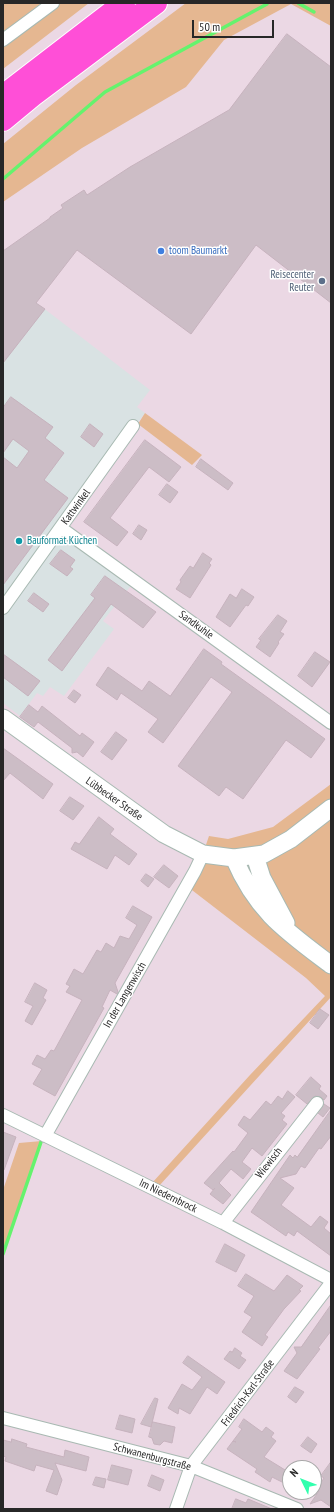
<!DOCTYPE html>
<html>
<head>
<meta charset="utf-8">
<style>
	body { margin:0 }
	#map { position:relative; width:334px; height:1512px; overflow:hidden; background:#ebd8e4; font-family:"PT Sans Narrow",sans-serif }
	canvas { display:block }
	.frame { position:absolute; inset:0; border:4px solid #272727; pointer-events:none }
	.north { position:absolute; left:282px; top:1460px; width:40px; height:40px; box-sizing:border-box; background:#fff; border:1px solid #a9a9a9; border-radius:50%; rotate:313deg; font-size:11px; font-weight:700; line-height:16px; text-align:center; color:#272727 }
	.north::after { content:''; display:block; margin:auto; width:14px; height:18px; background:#31ffae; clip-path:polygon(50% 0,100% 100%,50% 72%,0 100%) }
	.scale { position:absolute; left:192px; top:20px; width:82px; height:18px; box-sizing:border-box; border:2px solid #272727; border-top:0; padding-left:5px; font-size:12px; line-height:14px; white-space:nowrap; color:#272727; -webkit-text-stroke:3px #fff; paint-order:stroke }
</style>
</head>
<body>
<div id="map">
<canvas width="334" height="1512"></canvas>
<div class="frame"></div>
<div class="north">N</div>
<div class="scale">50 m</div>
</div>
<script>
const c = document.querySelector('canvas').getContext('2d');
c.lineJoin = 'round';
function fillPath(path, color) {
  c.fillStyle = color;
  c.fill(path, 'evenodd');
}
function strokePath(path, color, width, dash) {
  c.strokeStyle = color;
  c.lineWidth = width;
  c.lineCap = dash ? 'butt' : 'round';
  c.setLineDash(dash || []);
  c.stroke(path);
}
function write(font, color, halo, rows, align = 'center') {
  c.font = font + ' "PT Sans Narrow",sans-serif';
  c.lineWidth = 3;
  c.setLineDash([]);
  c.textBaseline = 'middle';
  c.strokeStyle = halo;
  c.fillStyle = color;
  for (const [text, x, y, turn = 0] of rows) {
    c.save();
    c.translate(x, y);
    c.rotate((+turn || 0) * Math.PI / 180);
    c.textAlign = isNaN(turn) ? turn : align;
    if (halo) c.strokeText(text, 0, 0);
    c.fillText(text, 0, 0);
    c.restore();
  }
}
fillPath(new Path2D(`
	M3,277L150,390L137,407L145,413L58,528L133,583L103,621L114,629L64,696L50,687L43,696L37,693L20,716L3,703Z`), '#d9e2e3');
fillPath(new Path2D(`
	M3,3H89L3,69Z
	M186,3H331V26L291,4L224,40L186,87L82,148L3,202V144L76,85Z
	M145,413L202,455L192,465L138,424Z
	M331,784V997L159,1186L152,1183L250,1075L325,996L306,978L188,887L196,874L209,836L228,839L273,827Z
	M42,1141L3,1256V1190L19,1143Z`), '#e5b791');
strokePath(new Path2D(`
	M298,3L314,12
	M3,179L105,92L267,4
	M3,1254L41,1142`), '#65f36d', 3.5);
const building = new Path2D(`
	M287,34L331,67V303L256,245L191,334L77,250L36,303L45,309L3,363V251L50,218V217L63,208L61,205L84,190L87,195L130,167L229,110Z
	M11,397L53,427L45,438L64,453L44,480L68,498L3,585V457L17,468L29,451L13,439L3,453V408Z
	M90,424L103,434L94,447L81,437Z
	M145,440L181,467L169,482L149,467L110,518L128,532L117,546L84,522Z
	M201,459L233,483L228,490L196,467Z
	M167,484L178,492L170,503L159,495Z
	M139,525L147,530L141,540L133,534Z
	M61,550L75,560L70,567L73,569L67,576L50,564Z
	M203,553L212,559L209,563L211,565L190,598L176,589L181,582L180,580L190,566L193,568Z
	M105,576L156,612L143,628L111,604L62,671L48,660L95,598L91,595Z
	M242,589L254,597L248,606L246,605L230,627L216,617L230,594L236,598Z
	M34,593L49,604L43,612L28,601Z
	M278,615L287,621L280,632L284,634L278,642L279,643L270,657L256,647L261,640L259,639Z
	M204,649L222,662L221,664L325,739L311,758L286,740L243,799L226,787L219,796L178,766L232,692L211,677L163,743L148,732L158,719L121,693L117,700L96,685L108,667L142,691L149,681L170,696Z
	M315,652L330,662L312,687L298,676Z
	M3,654L40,681L28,696L3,677Z
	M74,690L81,695L75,703L68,698Z
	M29,705L38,712L42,706L80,736L82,733L94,742L83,757L77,752L72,753V748L38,722L34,727L20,717Z
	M116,732L127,740L112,760L101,752Z
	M3,748L53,784L43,799L10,773L3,781Z
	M70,797L84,806L73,820L60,811Z
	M99,817L114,829L110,834L137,854L129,865L115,855L107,869L71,849L75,842L79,844Z
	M164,865L178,876L169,888L154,877Z
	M146,874L154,879L148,887L141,881Z
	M133,906L152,917L115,983L118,992L117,994L110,990L102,1007L104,1008L55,1096L33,1084L42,1069L32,1064L37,1055L45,1059L51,1050L54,1051L82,1000L66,992L70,986L66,984L74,969L83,974L97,950L101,952L106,943L114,948L120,936L129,939L137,925L126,918Z
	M35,983L47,990L43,998L46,1000L32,1025L25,1021L33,1006L25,1002Z
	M320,1009L329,1015L318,1029L310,1023Z
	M311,1077L321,1086L319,1089L327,1096L324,1100L321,1097L315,1096L307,1104L296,1095Z
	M288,1091L295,1097L281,1113L285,1116L282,1120L287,1124L262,1156L252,1148L242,1162L251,1169L243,1179L231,1169L219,1183L231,1195L223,1204L210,1194L215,1188L213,1190L204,1183L233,1151L234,1152L248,1133L238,1125L244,1116L250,1120L266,1101L271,1105L278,1096L282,1099Z
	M324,1104L330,1108L323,1117L318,1113Z
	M331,1110V1136L321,1149L319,1148L305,1168L301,1166L296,1174L280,1178L294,1188L281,1205L311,1227L320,1216L328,1222L324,1228L331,1234V1256L297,1231L294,1236L288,1232L286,1236L251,1212L290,1155L293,1158L295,1155L297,1157Z
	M3,1132L16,1137L4,1170H3Z
	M225,1244L245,1255L236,1272L216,1262Z
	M246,1274L274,1291L287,1275L303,1286L299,1290L301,1291L284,1309L265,1335L268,1337L262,1346L242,1332L252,1317L244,1312L254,1296L238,1286Z
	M331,1305V1331L318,1348L320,1349L297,1379L284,1371L297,1353L294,1347H301Z
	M235,1348L242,1353L240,1356L246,1360L239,1369L224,1359L230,1351L232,1352Z
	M188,1356L225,1382L217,1394L207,1387L190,1414L179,1408L178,1414L168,1408L182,1384L192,1390L202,1377L183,1363Z
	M295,1387L304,1392L296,1403L288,1397Z
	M155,1398L158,1399L151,1427L141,1424Z
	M120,1415L135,1419L132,1433L116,1429Z
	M244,1419L262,1432L266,1427L274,1433L271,1437L276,1441L264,1457L290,1473V1486L272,1477L270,1482L255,1472L257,1469L227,1449L233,1441L236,1442L233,1441L242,1429L239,1427Z
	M153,1422L175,1427L172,1443L164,1441L160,1445L154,1444L152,1438L149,1437Z
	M308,1437L317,1444L311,1453L301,1446Z
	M12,1439L27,1444L26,1447L64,1457L65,1450L89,1457L86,1471L55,1463L62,1480L57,1495L46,1491L54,1470L36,1465L34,1471L5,1461L6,1457L3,1456V1440L11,1442Z
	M331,1462V1507L321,1500L310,1504L319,1491L317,1489L324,1478L321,1476Z
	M112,1465L132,1470L128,1485L108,1480Z
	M152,1475L164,1480L160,1491L148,1486Z
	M96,1477L106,1479L104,1488L93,1485Z
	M236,1499L246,1503L248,1499L272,1509H232Z`);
fillPath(building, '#ccbdc6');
strokePath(building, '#c6b2bd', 1);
const street = new Path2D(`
	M3,40L53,3
	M61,528L331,723
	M3,608L133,426
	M3,1115L223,1223L331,1280
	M45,1136L195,871L203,854
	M223,1223L317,1103
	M3,1418L191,1466L297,1509
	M176,1509L191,1466L331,1283`);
const secondary = new Path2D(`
	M3,718L164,834L203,854L234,858L264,854L291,839L331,808
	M255,856L262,878L286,923
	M234,858C257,912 286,931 331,965`);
const highway = new Path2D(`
	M3,96L124,3
	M3,120L32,96L156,3`);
strokePath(street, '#a8b9b2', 14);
strokePath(secondary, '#a8b9b2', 19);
strokePath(highway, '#fff', 24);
strokePath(street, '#fff', 12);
strokePath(secondary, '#fff', 17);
strokePath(highway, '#ff4fd7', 22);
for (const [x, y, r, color] of [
	[161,251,4,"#3f7fe0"],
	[322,281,4,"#5c6f8a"],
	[19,541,4,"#0f9aa8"]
]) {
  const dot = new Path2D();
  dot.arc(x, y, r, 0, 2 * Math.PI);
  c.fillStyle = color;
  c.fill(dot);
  strokePath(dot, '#fff', 1.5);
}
write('11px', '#366cbe', '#fff', [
	["toom Baumarkt",169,251]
], 'left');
write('11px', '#4e5e75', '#fff', [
	["Reisecenter",314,275],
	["Reuter",314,288]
], 'right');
write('11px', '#272727', '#fff', [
	["Kattwinkel",76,507,-54],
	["Sandkuhle",196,625,36],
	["Lübbecker Straße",114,799,35],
	["In der Langenwisch",125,995,-60],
	["Wiewisch",269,1163,-52],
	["Im Niedernbrock",168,1196,26],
	["Friedrich-Karl-Straße",248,1393,-53],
	["Schwanenburgstraße",152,1457,15]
]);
write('11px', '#0d838f', '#fff', [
	["Bauformat Küchen",27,541]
], 'left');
</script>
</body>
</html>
